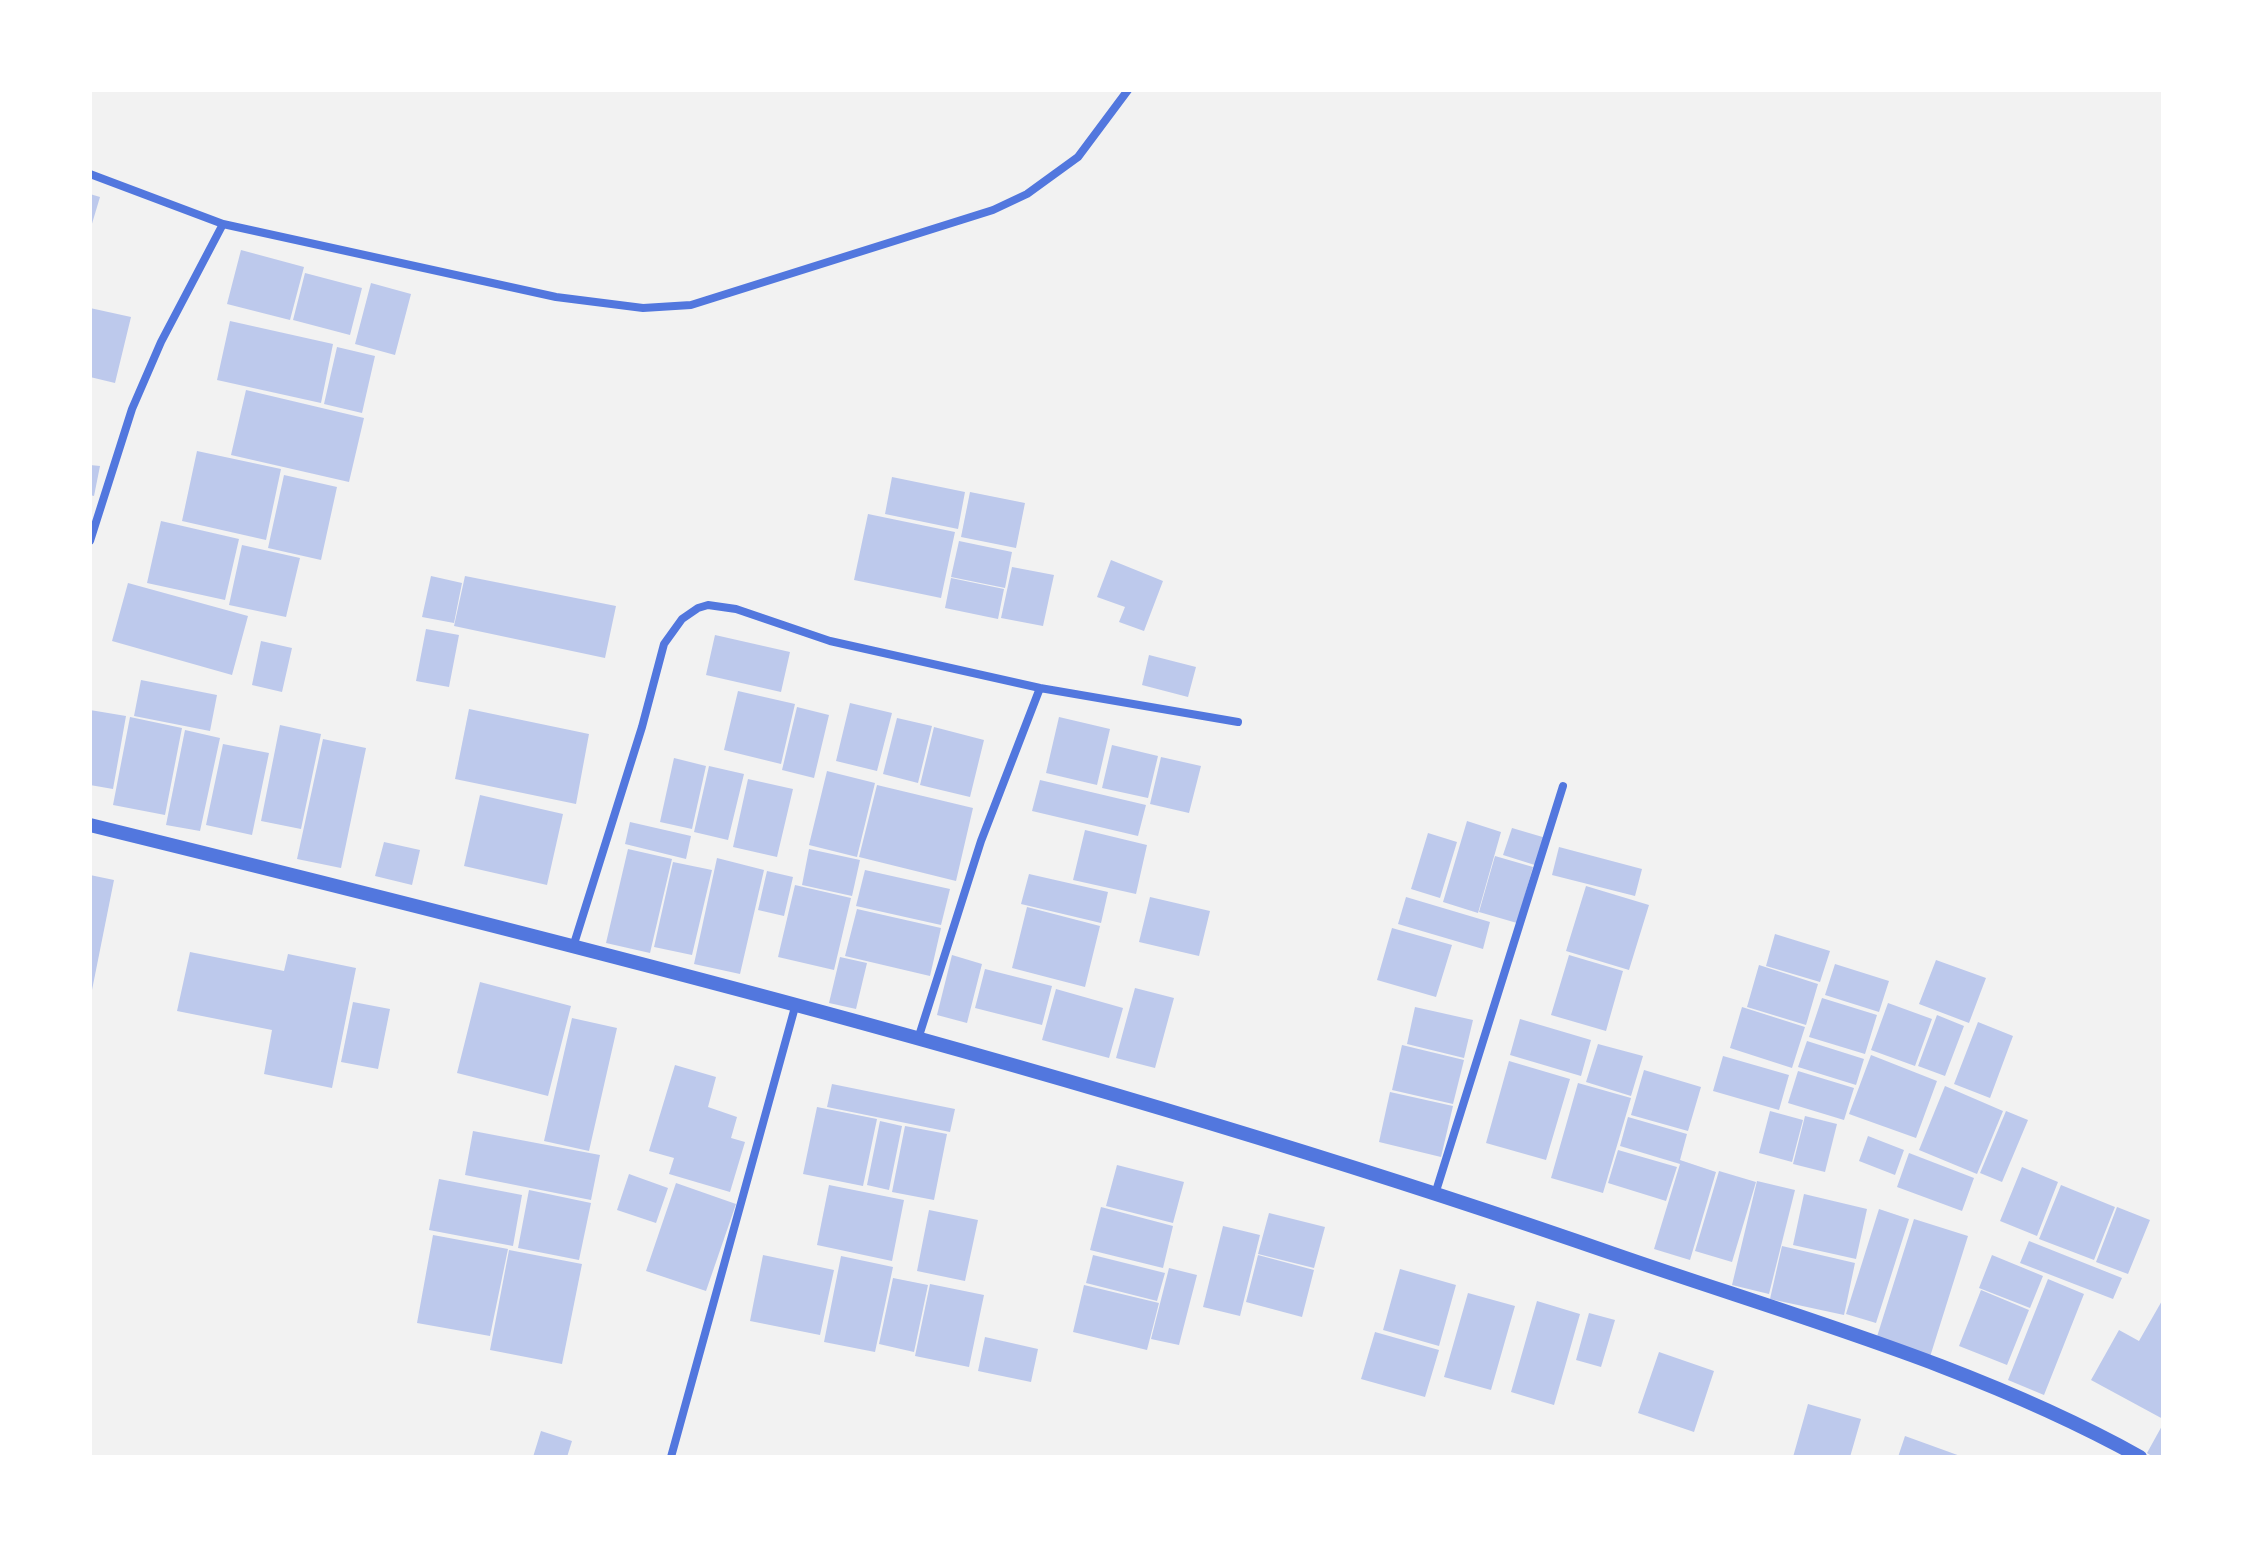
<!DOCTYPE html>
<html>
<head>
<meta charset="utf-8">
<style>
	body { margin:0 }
	#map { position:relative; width:2253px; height:1547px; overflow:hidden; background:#f2f2f2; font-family:"Alegreya Sans",sans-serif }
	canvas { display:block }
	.frame { position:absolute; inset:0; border:92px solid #fff; pointer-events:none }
</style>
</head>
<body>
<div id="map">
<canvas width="2253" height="1547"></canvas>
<div class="frame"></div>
</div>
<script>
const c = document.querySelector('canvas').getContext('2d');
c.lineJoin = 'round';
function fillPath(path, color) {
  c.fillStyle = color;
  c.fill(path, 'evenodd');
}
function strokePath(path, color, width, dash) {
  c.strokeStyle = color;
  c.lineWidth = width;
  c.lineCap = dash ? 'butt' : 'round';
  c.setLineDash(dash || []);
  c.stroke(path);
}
fillPath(new Path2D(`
	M90,194L100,197L91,227H90Z
	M241,250L304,267L290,320L227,304Z
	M305,273L362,288L350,335L293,320Z
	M371,283L411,294L395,355L355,344Z
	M90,308L131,317L115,383L90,377Z
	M230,321L333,344L321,403L217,380Z
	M337,347L375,356L362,413L324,404Z
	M246,390L364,418L349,482L231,455Z
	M197,451L281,469L266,540L182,521Z
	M90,465L100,466L94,496L90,495Z
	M284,475L337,487L321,560L268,548Z
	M892,477L965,492L958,529L885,514Z
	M970,492L1025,503L1016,548L961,537Z
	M868,514L955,532L941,598L854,580Z
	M161,521L239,539L225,600L147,583Z
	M959,541L1012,552L1005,588L951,577Z
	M242,545L300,558L286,617L229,605Z
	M1111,560L1163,581L1144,631L1119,622L1125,607L1097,597Z
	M1012,567L1054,575L1043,626L1001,618Z
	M431,576L462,583L454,623L422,617Z
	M465,576L616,606L605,658L454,626Z
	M951,578L1004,589L998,619L945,608Z
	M128,583L248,616L232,675L112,641Z
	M426,629L459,635L449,687L416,681Z
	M715,635L790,652L781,692L706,675Z
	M261,641L292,648L282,692L252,685Z
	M1149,655L1196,667L1188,697L1142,685Z
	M141,680L217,695L210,731L134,716Z
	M738,691L795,704L781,764L724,750Z
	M850,703L892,713L877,771L836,761Z
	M797,707L829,715L814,778L782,770Z
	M469,709L589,734L576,804L455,779Z
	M90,710L126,716L113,789L90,785Z
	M130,717L182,728L165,815L113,805Z
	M1059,717L1110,729L1097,785L1046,773Z
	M897,718L932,726L918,783L883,774Z
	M280,725L321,734L301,829L261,821Z
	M934,727L984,740L970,797L920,785Z
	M185,730L220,738L200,831L166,825Z
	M323,739L366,748L341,868L297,859Z
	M223,744L269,753L252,835L206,825Z
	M1112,745L1158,756L1148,798L1102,788Z
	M1161,757L1201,766L1189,813L1150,804Z
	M674,758L706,766L692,829L660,822Z
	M709,766L744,774L728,840L694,832Z
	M827,771L875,783L857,857L809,845Z
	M748,779L793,789L777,857L733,847Z
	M1040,780L1146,805L1138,836L1032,811Z
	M877,785L973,808L956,881L859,857Z
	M480,795L563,814L547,885L464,866Z
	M1467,821L1501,832L1478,913L1443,902Z
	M630,822L691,836L686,859L625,844Z
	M1512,828L1546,838L1538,866L1503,855Z
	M1085,830L1147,845L1136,894L1073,880Z
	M1428,833L1457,842L1440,898L1411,889Z
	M384,842L420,850L412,885L375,876Z
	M1559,847L1642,869L1635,896L1552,875Z
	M628,849L672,859L650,953L606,943Z
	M809,849L860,860L852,896L802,885Z
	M1495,856L1533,867L1517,923L1479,912Z
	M717,858L764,870L740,974L694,964Z
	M673,862L712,870L692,955L654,947Z
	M865,870L950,889L941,925L856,906Z
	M767,871L793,877L784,916L758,910Z
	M1029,874L1108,892L1101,923L1021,904Z
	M90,875L114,880L91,995H90Z
	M795,885L851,898L834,970L778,957Z
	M1586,886L1649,905L1629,970L1566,951Z
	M1150,897L1210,911L1199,956L1139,942Z
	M1406,897L1490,922L1483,949L1398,924Z
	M1027,907L1100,926L1085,987L1012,968Z
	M857,909L941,928L930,976L845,956Z
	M1392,928L1452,945L1436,997L1377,980Z
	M1775,934L1830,951L1820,982L1766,966Z
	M190,952L284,971L288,954L356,968L332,1088L264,1074L272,1030L177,1011Z
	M952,955L982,964L967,1023L937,1015Z
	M1569,955L1623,971L1606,1031L1551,1015Z
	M840,957L867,963L856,1009L829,1003Z
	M1936,960L1986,978L1969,1023L1919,1004Z
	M1835,964L1889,981L1879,1012L1825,995Z
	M1759,965L1818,984L1806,1025L1747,1007Z
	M985,969L1052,986L1042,1025L975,1008Z
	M480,982L571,1006L548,1096L457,1073Z
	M1135,988L1174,998L1155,1068L1116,1058Z
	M1056,989L1123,1008L1109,1058L1042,1040Z
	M1822,998L1877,1015L1865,1054L1809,1037Z
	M353,1002L390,1009L378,1069L341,1062Z
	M1888,1003L1932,1019L1915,1066L1871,1050Z
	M1415,1007L1473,1020L1464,1058L1407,1044Z
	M1742,1007L1805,1027L1792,1068L1730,1048Z
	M1937,1015L1964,1026L1945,1076L1918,1066Z
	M572,1018L617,1028L589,1151L544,1141Z
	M1520,1019L1591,1040L1581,1076L1510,1055Z
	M1978,1022L2013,1036L1990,1098L1954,1084Z
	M1807,1041L1864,1059L1856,1085L1798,1067Z
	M1598,1044L1643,1056L1631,1096L1586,1082Z
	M1402,1045L1464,1060L1453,1104L1392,1090Z
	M1871,1055L1937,1081L1916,1138L1849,1114Z
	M1723,1056L1789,1075L1779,1110L1713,1091Z
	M1509,1061L1570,1079L1546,1160L1486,1143Z
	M675,1065L716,1077L708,1107L737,1117L731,1138L745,1142L730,1192L669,1174L674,1158L649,1151Z
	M1644,1070L1701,1087L1688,1131L1631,1115Z
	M1798,1071L1854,1088L1844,1120L1788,1103Z
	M1578,1083L1631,1098L1603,1193L1551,1178Z
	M832,1084L955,1109L950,1132L827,1107Z
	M1945,1086L2003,1111L1977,1174L1919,1150Z
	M1390,1092L1453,1106L1441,1157L1379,1142Z
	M817,1107L877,1119L863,1186L803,1174Z
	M1770,1111L1803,1120L1792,1162L1759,1153Z
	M2006,1111L2028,1120L2002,1182L1980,1173Z
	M1805,1116L1837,1124L1825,1172L1793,1164Z
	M1628,1117L1687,1134L1680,1160L1716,1172L1690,1260L1654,1249L1680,1164L1620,1146Z
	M880,1121L902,1126L889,1190L867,1185Z
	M905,1126L947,1134L934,1200L892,1192Z
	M473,1131L600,1155L591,1200L465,1175Z
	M1868,1136L1904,1150L1895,1175L1859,1161Z
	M1618,1150L1677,1167L1666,1201L1608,1183Z
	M1909,1153L1974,1178L1962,1211L1897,1187Z
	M1117,1165L1184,1182L1173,1223L1106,1206Z
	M2022,1167L2058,1182L2037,1236L2000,1221Z
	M1719,1171L1756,1182L1732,1262L1695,1251Z
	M629,1174L668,1188L656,1223L617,1210Z
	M439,1179L522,1195L513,1246L429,1230Z
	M1757,1181L1795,1190L1769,1294L1732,1285Z
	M676,1183L736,1204L706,1291L646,1271Z
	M829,1185L904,1200L892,1261L817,1245Z
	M2061,1185L2115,1207L2094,1260L2039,1239Z
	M529,1190L591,1203L579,1260L518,1248Z
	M1804,1194L1867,1209L1856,1259L1793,1245Z
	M1101,1207L1173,1226L1163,1268L1090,1250Z
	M2117,1207L2150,1220L2128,1274L2096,1262Z
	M1879,1209L1909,1219L1876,1323L1846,1314Z
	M929,1210L978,1220L965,1281L917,1271Z
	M1269,1213L1325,1227L1314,1268L1258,1254Z
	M1914,1219L1968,1236L1929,1360L1875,1343Z
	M1223,1226L1260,1235L1240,1316L1203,1307Z
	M433,1235L508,1249L490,1336L417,1323Z
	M2029,1241L2122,1278L2113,1299L2020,1263Z
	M1782,1246L1855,1263L1844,1315L1770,1299Z
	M509,1250L582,1264L562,1364L490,1350Z
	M763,1255L834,1270L820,1335L750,1321Z
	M1093,1255L1165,1273L1157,1301L1086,1283Z
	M1258,1255L1314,1270L1302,1317L1246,1302Z
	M1992,1255L2043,1276L2030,1308L1979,1288Z
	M841,1256L893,1267L875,1352L824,1342Z
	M1169,1268L1197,1275L1179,1345L1151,1339Z
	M1400,1269L1456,1285L1439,1346L1383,1330Z
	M893,1278L928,1285L914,1352L879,1344Z
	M2048,1279L2084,1294L2044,1395L2008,1380Z
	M930,1284L984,1295L969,1367L915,1356Z
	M1084,1285L1159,1303L1147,1350L1073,1332Z
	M1981,1290L2029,1310L2007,1365L1959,1346Z
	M1468,1293L1515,1306L1491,1390L1444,1377Z
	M2163,1299V1419L2091,1380L2119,1330L2139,1341Z
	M1537,1301L1580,1314L1554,1405L1511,1392Z
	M1589,1313L1615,1320L1601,1367L1576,1360Z
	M1375,1332L1439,1350L1425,1397L1361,1379Z
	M985,1337L1038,1349L1031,1382L978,1371Z
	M1659,1352L1714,1371L1694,1432L1638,1413Z
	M1808,1404L1861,1419L1850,1457H1793Z
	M2163,1424V1457H2153L2147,1453Z
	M541,1431L572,1441L567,1457H533Z
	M1905,1436L1963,1457H1898Z`), '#bdc9ec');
strokePath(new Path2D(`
	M90,174L223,224L161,342L132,409L90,541
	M223,224L556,297L643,308L691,305L993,210L1027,194L1078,157L1128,90
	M573,947L642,727L664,644L682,619L698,608L708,605L736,609L830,641L1040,688L1238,722
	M918,1039L981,841L1040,688
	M1436,1191L1563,786
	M671,1457L795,1007`), '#5277de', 8);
strokePath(new Path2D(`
	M90,825C603,951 1118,1081 1617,1255C1793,1316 1976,1366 2140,1457`), '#5277de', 14);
</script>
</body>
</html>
